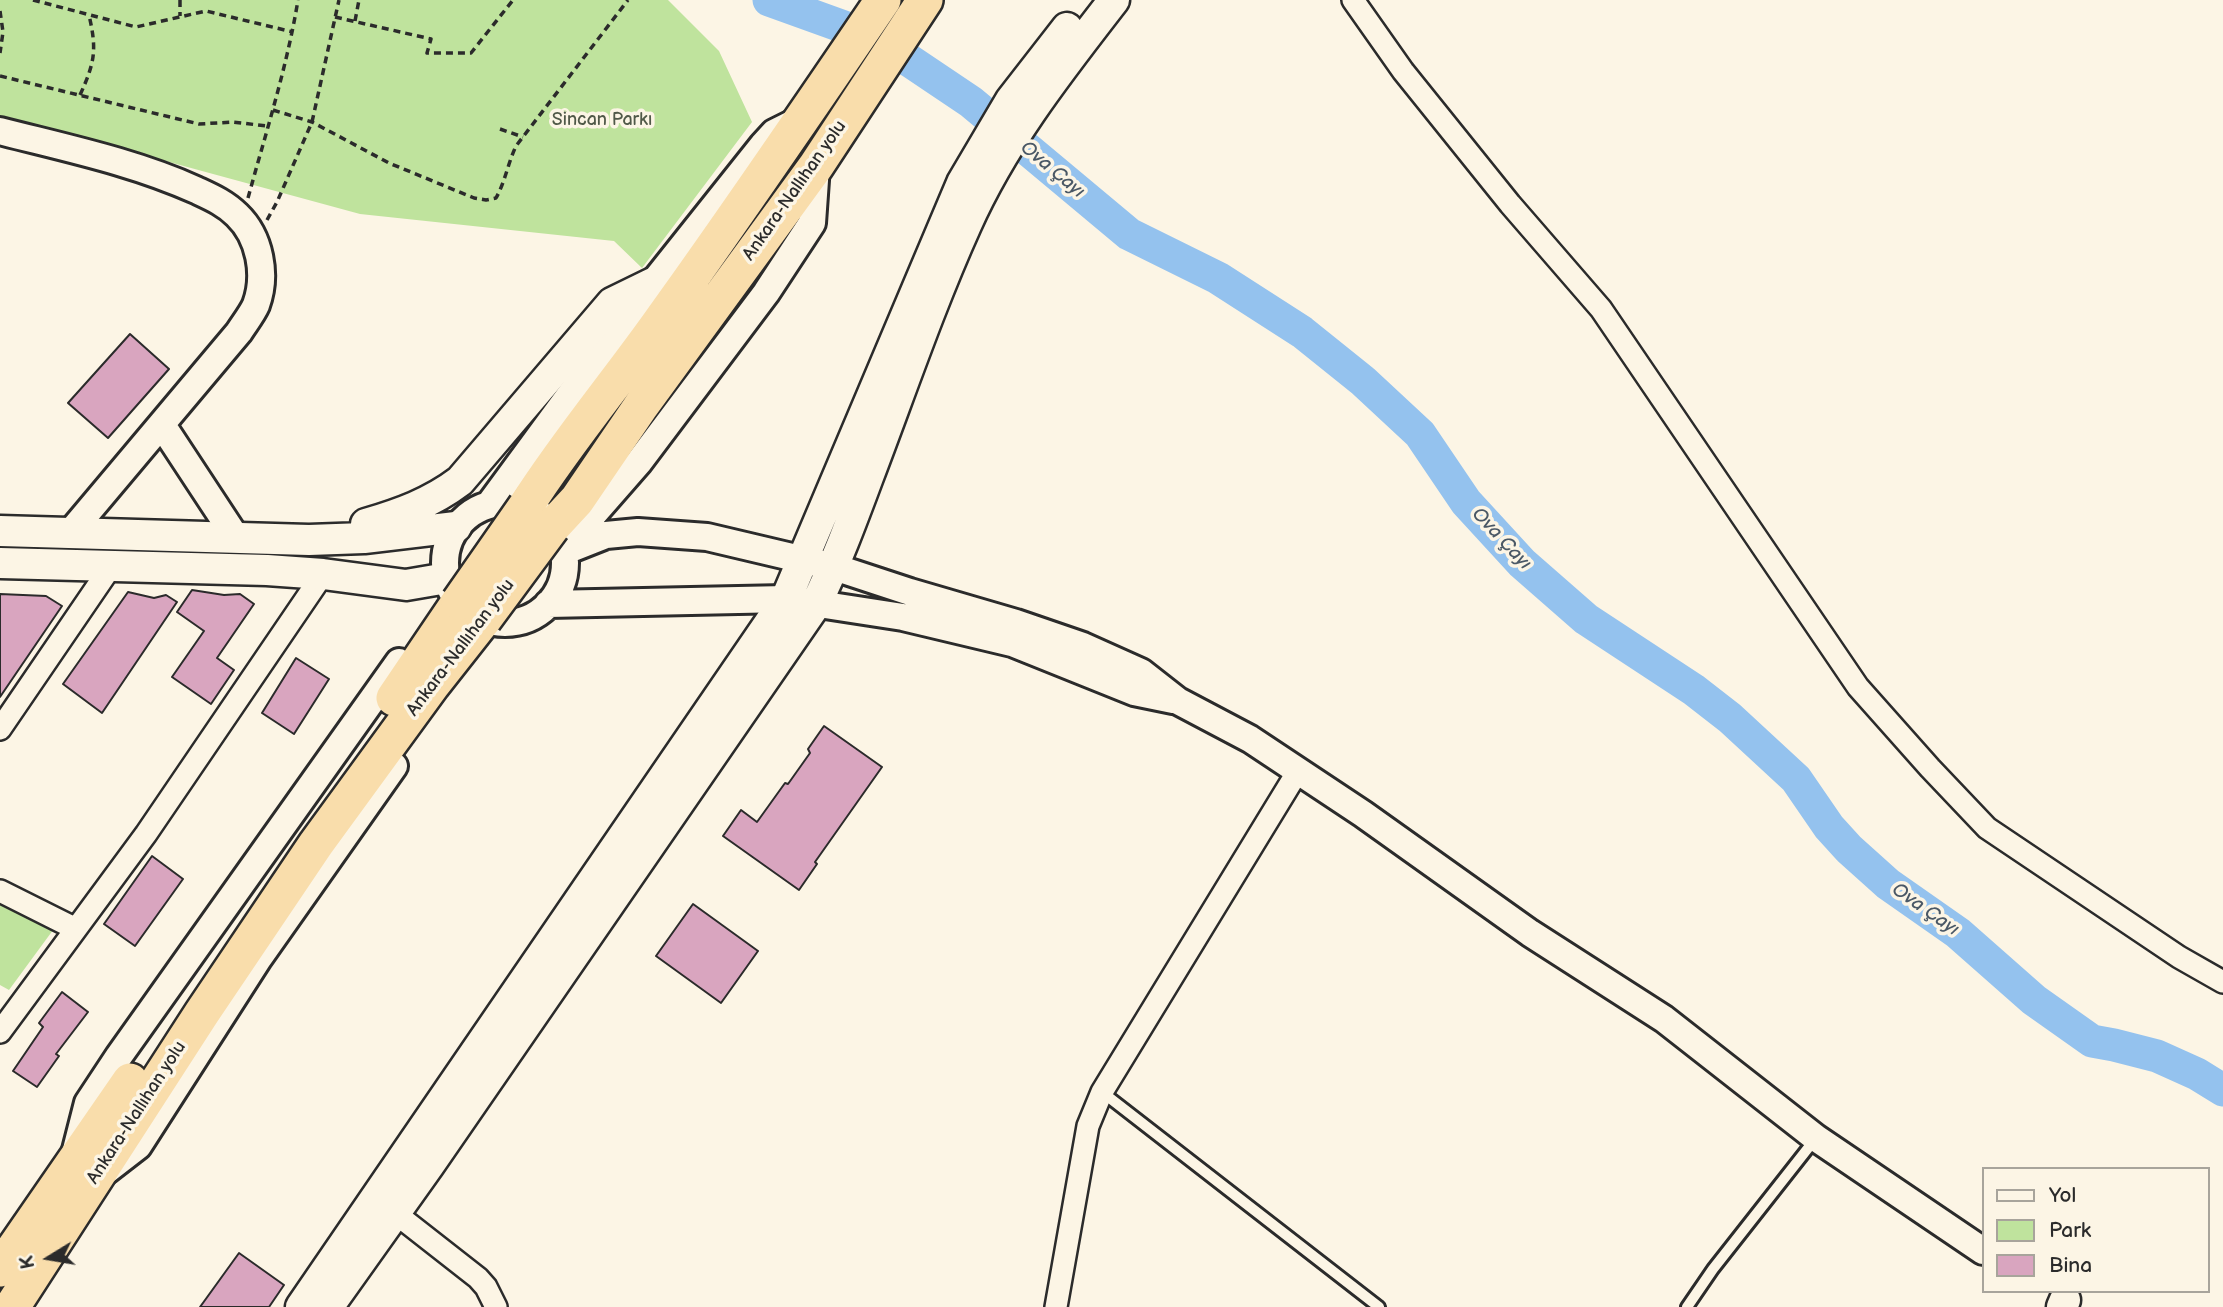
<!DOCTYPE html>
<html>
<head>
<meta charset="utf-8">
<style>
	body { margin:0 }
	#map { position:relative; width:2223px; height:1307px; overflow:hidden; background:#fcf5e5; font-family:"Balsamiq Sans",sans-serif }
	canvas { display:block }
	.legend { position:absolute; left:1982px; top:1167px; width:228px; height:126px; box-sizing:border-box; background:#fcf5e5; border:2px solid #a8a49b; margin:0; padding:9px 12px; list-style:none; font-size:21px; color:#2b2b2b }
	.legend li { display:flex; align-items:center; gap:14px; height:35px }
	.legend b { width:35px; border:2px solid #a8a49b }
	.north { position:absolute; left:14px; top:1223px; width:70px; height:70px; -webkit-text-stroke:5px #fcf5e5; paint-order:stroke; rotate:259deg; font-size:19px; font-weight:700; line-height:28px; text-align:center; color:#2b2b2b }
	.north::after { content:''; display:block; margin:auto; width:24px; height:32px; background:#2b2b2b; clip-path:polygon(50% 0,100% 100%,50% 72%,0 100%) }
</style>
</head>
<body>
<div id="map">
<canvas width="2223" height="1307"></canvas>
<ul class="legend">
<li><b style="height:9px;background:#fcf5e5"></b>Yol</li>
<li><b style="height:19px;background:#bfe39d"></b>Park</li>
<li><b style="height:19px;background:#d9a5bf"></b>Bina</li>
</ul>
<div class="north">K</div>
</div>
<script>
const c = document.querySelector('canvas').getContext('2d');
c.lineJoin = 'round';
function fillPath(path, color) {
  c.fillStyle = color;
  c.fill(path, 'evenodd');
}
function strokePath(path, color, width, dash) {
  c.strokeStyle = color;
  c.lineWidth = width;
  c.lineCap = dash ? 'butt' : 'round';
  c.setLineDash(dash || []);
  c.stroke(path);
}
function write(font, color, halo, rows, align = 'center') {
  c.font = font + ' "Balsamiq Sans",sans-serif';
  c.lineWidth = 7;
  c.setLineDash([]);
  c.textBaseline = 'middle';
  c.strokeStyle = halo;
  c.fillStyle = color;
  for (const [text, x, y, turn = 0] of rows) {
    c.save();
    c.translate(x, y);
    c.rotate((+turn || 0) * Math.PI / 180);
    c.textAlign = isNaN(turn) ? turn : align;
    if (halo) c.strokeText(text, 0, 0);
    c.fillText(text, 0, 0);
    c.restore();
  }
}
fillPath(new Path2D(`
	M0,0H668L719,51L752,122L642,268L614,241L360,214L0,116Z
	M0,899L56,926L9,990L0,985Z`), '#bfe39d');
strokePath(new Path2D(`
	M769,0L844,27L910,61L971,102L1129,234L1218,278L1302,332L1363,381L1420,434L1466,502L1522,563L1586,619L1694,690L1730,718L1796,779L1829,827L1849,849L1888,884L1958,933L2034,1000L2092,1041L2114,1045L2157,1056L2197,1074L2223,1090`), '#94c2ee', 33);
const building = new Path2D(`
	M130,334L169,369L108,438L68,403Z
	M192,590L224,595L240,594L254,604L217,658L234,670L211,704L172,677L204,631L177,612Z
	M128,592L154,598L166,595L177,602L102,713L63,684Z
	M0,594L46,596L62,606L0,697Z
	M296,658L329,679L294,734L262,713Z
	M824,726L882,767L815,862L817,864L799,890L723,836L741,810L757,822L785,783L788,784L810,753L808,749Z
	M152,856L183,879L135,946L104,924Z
	M693,904L758,951L721,1003L656,956Z
	M62,992L88,1012L56,1054L59,1056L37,1087L13,1071L43,1027L39,1023Z
	M239,1253L284,1285L269,1307H200Z`);
fillPath(building, '#d9a5bf');
strokePath(building, '#2b2b2b', 2);
const service = new Path2D(`
	M1102,1092L1379,1307
	M1687,1307L1713,1269L1816,1138`);
const minor = new Path2D(`
	M1353,0L1403,71L1510,204L1601,309L1858,687L1930,768L1987,828L2179,957L2223,982
	M0,729L112,565
	M0,891L76,929
	M0,1032L146,834L323,574
	M395,1213L478,1278L486,1287L496,1307
	M1056,1307L1088,1126L1102,1092L1298,771`);
const tertiary = new Path2D(`
	M0,131C66,148 134,162 196,190C211,197 225,203 237,215C260,237 267,275 256,305C252,314 244,324 239,332L70,533
	M162,425L235,536
	M445 563a60 60 0 1 1 120 0a60 60 0 1 1-120 0Z
	M489,505L642,297L763,145L774,133L792,124
	M563,549L639,462L766,293L812,223L816,166
	M563,552L606,535L638,532L707,537L834,567L910,592L1016,623L1083,646L1141,672L1178,701L1250,739L1363,814L1530,933L1664,1019L1816,1138L1983,1251
	M548,604L786,599L903,617L1012,643L1134,692L1173,700
	M76,1150L88,1103L119,1056L399,662
	M107,1170L138,1146L258,959L394,766`);
const secondary = new Path2D(`
	M366,524C400,514 431,503 460,481L612,303L653,283
	M0,531L309,540L364,538L456,527
	M0,563L267,570L323,574L406,585L447,578
	M301,1307L786,599L962,183L1011,100L1067,28
	M328,1307L429,1165L816,604C836,563 852,520 868,477C900,393 929,307 966,225C1003,142 1059,71 1114,0
	M2062,1307L2065,1300`);
const trunk = new Path2D(`
	M526,506C568,440 619,380 664,316C739,212 811,106 883,0
	M552,527L577,500L641,406L816,166L925,0
	M394,698L459,602
	M0,1269L130,1081
	M12,1307L202,1013L316,844L432,685L484,619`);
strokePath(service, '#2b2b2b', 16);
strokePath(minor, '#2b2b2b', 26);
strokePath(tertiary, '#2b2b2b', 32);
strokePath(secondary, '#2b2b2b', 35);
strokePath(trunk, '#2b2b2b', 40);
strokePath(new Path2D(`
	M33,0L136,27L206,11L293,32
	M180,0V16
	M0,11L3,32L0,53
	M335,17L431,39L427,53H471L513,0
	M355,21L359,0
	M0,76L199,124L233,122L267,126
	M80,95C95,62 97,50 89,15
	M273,110L312,122L389,163L474,198L486,200L496,198C505,182 508,163 516,146L628,0
	M500,129L523,137
	M248,198C266,132 287,67 298,0
	M267,220L277,202L312,122L339,0`), '#2b2b2b', 3.5, [7, 5]);
strokePath(service, '#fcf5e5', 10);
strokePath(minor, '#fcf5e5', 21);
strokePath(tertiary, '#fcf5e5', 26);
strokePath(secondary, '#fcf5e5', 30);
strokePath(trunk, '#f9ddab', 35);
const trunkBridge = new Path2D(`
	M459,602L526,506
	M484,619L552,527`);
strokePath(trunkBridge, '#2b2b2b', 40, []);
strokePath(trunkBridge, '#f9ddab', 35);
write('18px', '#505948', '#fcf5e5', [
	["Sincan Parkı",602,120]
]);
write('18px', '#2b2b2b', '#fcf5e5', [
	["Ankara-Nallıhan yolu",795,191,-55],
	["Ankara-Nallıhan yolu",461,648,-53],
	["Ankara-Nallıhan yolu",137,1113,-57]
]);
write('italic 19px', '#4a5866', '#fcf5e5', [
	["Ova Çayı",1052,170,40],
	["Ova Çayı",1501,539,47],
	["Ova Çayı",1925,910,35]
]);
</script>
</body>
</html>
